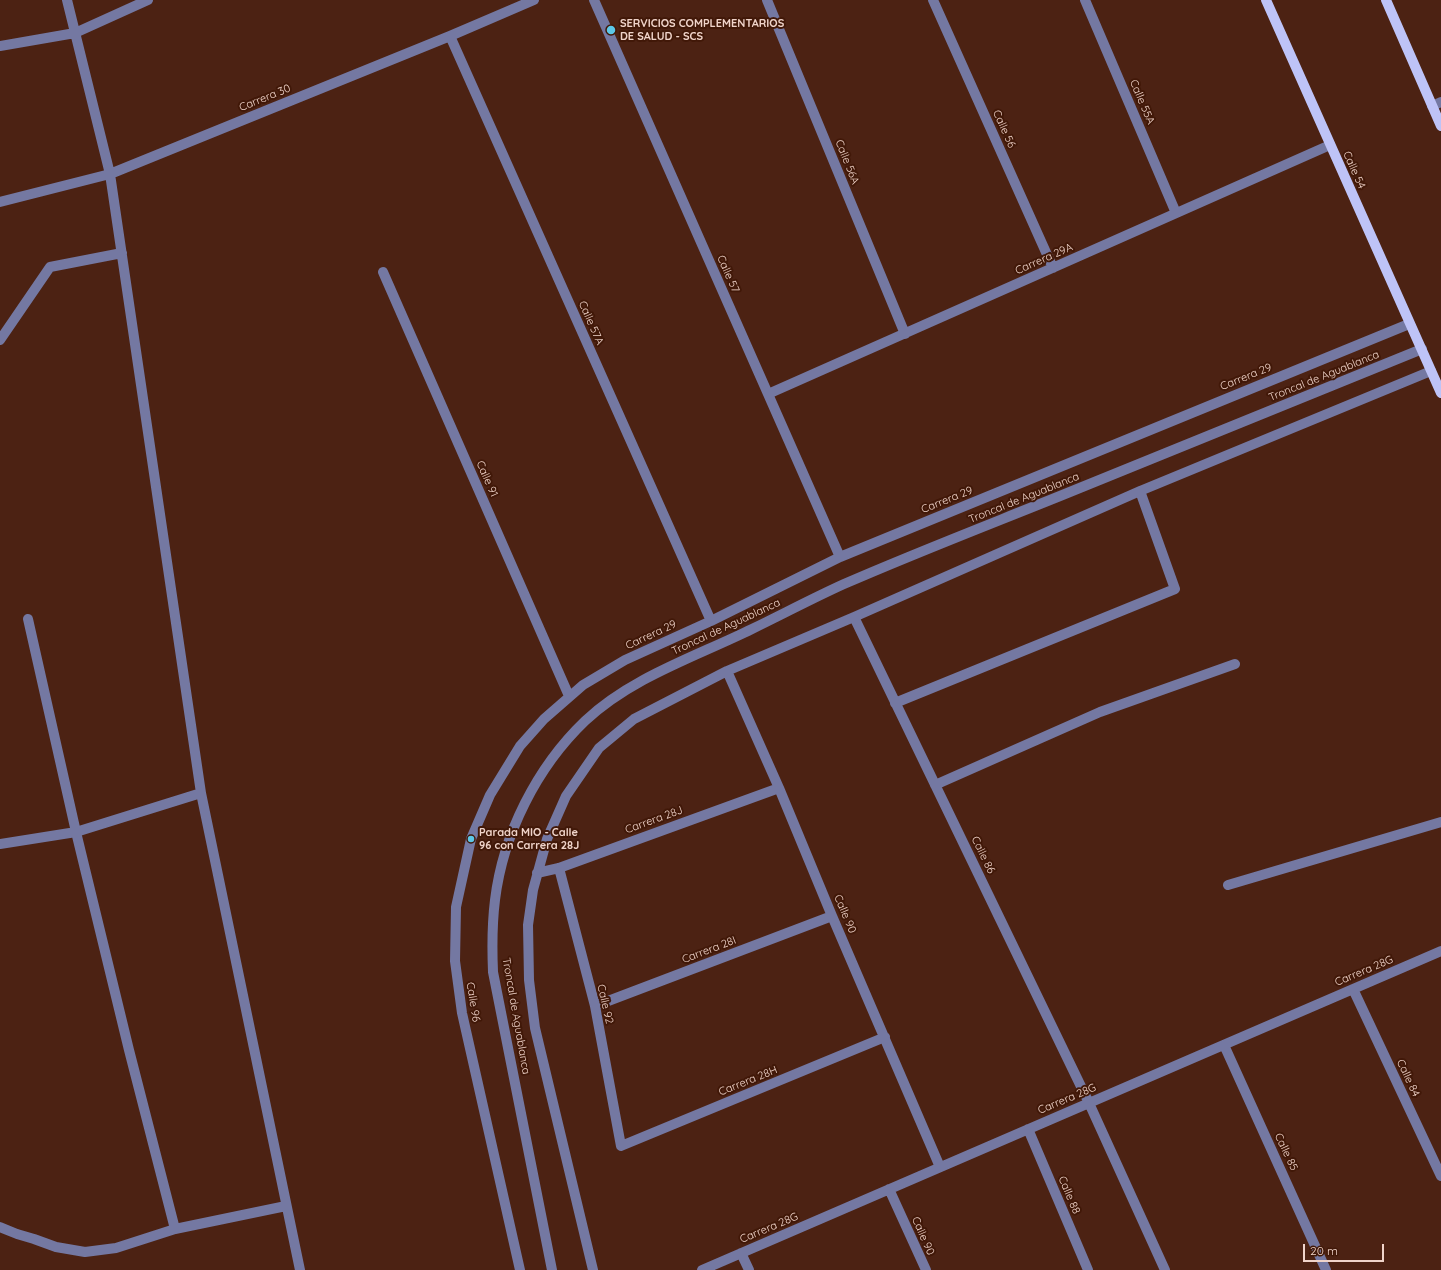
<!DOCTYPE html>
<html>
<head>
<meta charset="utf-8">
<style>
	body { margin:0 }
	#map { position:relative; width:1441px; height:1270px; overflow:hidden; background:#4c2213; font-family:Quicksand,sans-serif }
	canvas { display:block }
	.scale { position:absolute; left:1303px; top:1244px; width:81px; height:18px; box-sizing:border-box; border:2px solid #f0d4ca; border-top:0; padding-left:5px; font-size:12px; line-height:14px; white-space:nowrap; color:#f0d4ca; -webkit-text-stroke:3px #411808; paint-order:stroke }
</style>
</head>
<body>
<div id="map">
<canvas width="1441" height="1270"></canvas>
<div class="scale">20 m</div>
</div>
<script>
const c = document.querySelector('canvas').getContext('2d');
c.lineJoin = 'round';
function strokePath(path, color, width, dash) {
  c.strokeStyle = color;
  c.lineWidth = width;
  c.lineCap = dash ? 'butt' : 'round';
  c.setLineDash(dash || []);
  c.stroke(path);
}
function write(font, color, halo, rows, align = 'center') {
  c.font = font + ' Quicksand,sans-serif';
  c.lineWidth = 4;
  c.setLineDash([]);
  c.textBaseline = 'middle';
  c.strokeStyle = halo;
  c.fillStyle = color;
  for (const [text, x, y, turn = 0] of rows) {
    c.save();
    c.translate(x, y);
    c.rotate((+turn || 0) * Math.PI / 180);
    c.textAlign = isNaN(turn) ? turn : align;
    if (halo) c.strokeText(text, 0, 0);
    c.fillText(text, 0, 0);
    c.restore();
  }
}
strokePath(new Path2D(`
	M67,0L110,174L201,793L300,1270
	M594,0L840,557
	M767,0L905,334
	M933,0L1053,268
	M1085,0L1176,213
	M450,36L711,621
	M0,46L75,33L148,0
	M1432,106L1441,102
	M0,202L110,174L450,36L534,0
	M383,272L569,696
	M0,340L50,267L122,253
	M768,394L1330,145
	M854,617L1089,1103L1165,1270
	M28,619L76,832L129,1050L175,1229
	M727,671L779,788L832,916L940,1167
	M895,703L1175,589L1140,491
	M935,785L1100,712L1235,664
	M0,844L76,832L201,793
	M559,868L595,1006L621,1146L885,1037
	M537,873L559,868L779,788
	M1228,885L1441,822
	M1353,989L1441,1176
	M595,1006L832,916
	M1224,1045L1326,1270
	M1028,1129L1088,1270
	M889,1189L926,1270
	M0,1227L17,1234L34,1239L56,1247L85,1252L116,1248L175,1229L286,1206
	M741,1253L749,1270
	M520,1270L462,1013L455,961L456,907L471,839L490,795L520,746L544,719L583,685L625,660L711,621L840,557L1409,324
	M552,1270L493,972C492,948 492,924 495,900C503,834 537,767 585,721C632,677 695,657 752,629C783,614 813,598 844,584C915,553 988,525 1060,496C1181,447 1301,398 1422,349
	M593,1270L535,1028L529,980L528,925L533,890L547,839L566,796L599,748L634,719L727,671L854,617L1140,491L1431,371
	M702,1270L1441,951`), '#7478a2', 10);
strokePath(new Path2D(`
	M1266,0L1441,393
	M1386,0L1441,126`), '#bec3f7', 10);
for (const [x, y, r, color] of [
	[611,30,5,"#5cc7e7"],
	[471,839,4,"#5cc7e7"]
]) {
  const dot = new Path2D();
  dot.arc(x, y, r, 0, 2 * Math.PI);
  c.fillStyle = color;
  c.fill(dot);
  strokePath(dot, '#411808', 1.5);
}
write('bold 11px', '#f0d4ca', '#411808', [
	["SERVICIOS COMPLEMENTARIOS",620,24],
	["DE SALUD - SCS",620,37],
	["Parada MIO - Calle",479,833],
	["96 con Carrera 28J",479,846]
], 'left');
write('11px', '#f0d4ca', '#411808', [
	["Carrera 30",265,98,-22],
	["Calle 55A",1142,102,67],
	["Calle 56",1004,129,66],
	["Calle 56A",847,162,68],
	["Calle 54",1354,170,66],
	["Carrera 29A",1044,259,-24],
	["Calle 57",728,274,66],
	["Calle 57A",591,323,66],
	["Troncal de Aguablanca",1324,376,-22],
	["Carrera 29",1246,377,-22],
	["Calle 91",487,479,66],
	["Troncal de Aguablanca",1024,498,-22],
	["Carrera 29",947,500,-22],
	["Troncal de Aguablanca",726,627,-25],
	["Carrera 29",651,635,-25],
	["Carrera 28J",654,820,-20],
	["Calle 86",983,855,64],
	["Calle 90",845,914,67],
	["Carrera 28I",709,950,-21],
	["Carrera 28G",1364,971,-23],
	["Calle 96",473,1002,81],
	["Calle 92",605,1004,77],
	["Troncal de Aguablanca",516,1016,80],
	["Calle 84",1408,1078,65],
	["Carrera 28H",748,1081,-22],
	["Carrera 28G",1067,1099,-23],
	["Calle 85",1286,1152,65],
	["Calle 88",1069,1195,67],
	["Carrera 28G",769,1228,-23],
	["Calle 90",923,1236,66]
]);
</script>
</body>
</html>
